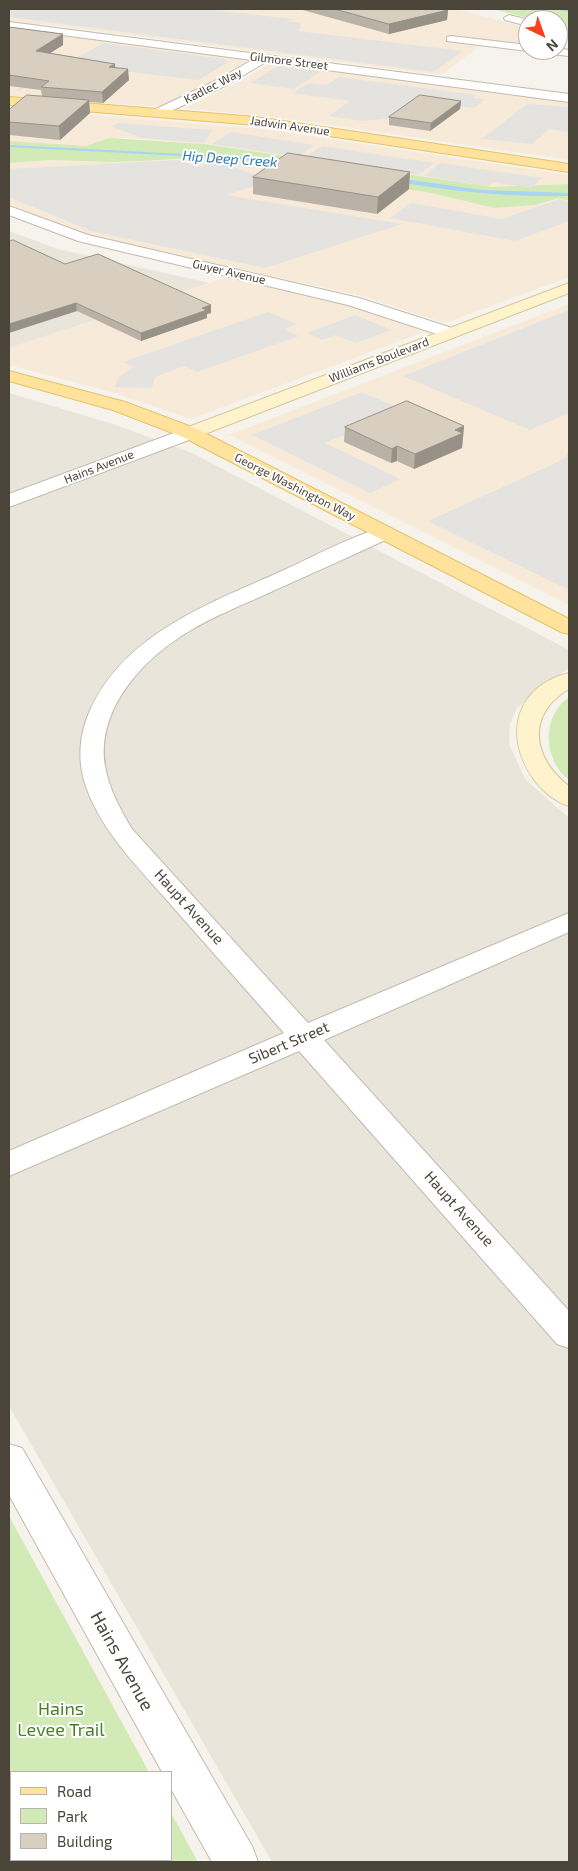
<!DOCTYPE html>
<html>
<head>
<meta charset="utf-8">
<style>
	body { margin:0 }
	#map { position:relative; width:578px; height:1871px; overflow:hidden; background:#f6f3ec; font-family:"Exo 2",sans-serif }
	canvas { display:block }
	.frame { position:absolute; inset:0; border:10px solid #4b4439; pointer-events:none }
	.legend { position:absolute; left:10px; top:1771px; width:162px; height:90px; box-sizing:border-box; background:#fff; border:1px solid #b7b4b0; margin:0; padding:6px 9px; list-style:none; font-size:15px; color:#4b4439 }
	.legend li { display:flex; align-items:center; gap:10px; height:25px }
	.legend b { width:25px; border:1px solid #b7b4b0 }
	.north { position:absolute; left:518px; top:10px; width:50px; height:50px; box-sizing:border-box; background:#fff; border:1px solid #b7b4b0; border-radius:50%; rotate:138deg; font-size:14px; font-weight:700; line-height:20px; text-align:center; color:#4b4439 }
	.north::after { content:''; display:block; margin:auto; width:18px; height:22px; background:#fc3f1d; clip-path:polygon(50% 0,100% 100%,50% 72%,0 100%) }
</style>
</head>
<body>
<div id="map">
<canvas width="578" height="1871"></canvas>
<div class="frame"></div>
<ul class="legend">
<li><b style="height:6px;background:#ffe39c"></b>Road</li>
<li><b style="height:14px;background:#d2eab5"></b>Park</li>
<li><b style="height:14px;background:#d8cfc1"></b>Building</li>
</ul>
<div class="north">N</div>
</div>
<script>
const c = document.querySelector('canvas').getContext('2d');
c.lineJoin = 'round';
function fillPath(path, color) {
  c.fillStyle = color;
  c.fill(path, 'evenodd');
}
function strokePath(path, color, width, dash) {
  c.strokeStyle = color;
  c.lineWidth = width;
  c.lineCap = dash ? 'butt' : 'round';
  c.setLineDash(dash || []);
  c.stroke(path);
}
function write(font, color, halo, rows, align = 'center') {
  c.font = font + ' "Exo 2",sans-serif';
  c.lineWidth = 4;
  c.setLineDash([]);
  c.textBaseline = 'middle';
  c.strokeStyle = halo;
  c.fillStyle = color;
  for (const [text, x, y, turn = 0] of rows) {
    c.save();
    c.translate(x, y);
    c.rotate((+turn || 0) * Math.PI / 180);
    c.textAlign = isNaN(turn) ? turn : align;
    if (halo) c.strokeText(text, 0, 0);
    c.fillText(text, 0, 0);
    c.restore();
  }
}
fillPath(new Path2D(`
	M9,231L58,249L209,283L9,348Z
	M9,393L116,425L192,453L569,650V668L517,708L510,724L509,744L525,779L569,818V1862H272L9,1406Z`), '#eae5da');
fillPath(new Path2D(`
	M9,9H456L528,28V45L487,41L441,75L42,24L29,26L9,23Z
	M9,27L250,59L215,80L160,107L9,96Z
	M272,62L569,102V160L297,120L185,108L237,83Z
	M9,108L263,129L569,175V184L493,187L204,144L127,138H109L86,146L9,141Z
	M145,159L242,163L426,192L495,208L535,205L559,198L569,201V277L445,323L362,296L101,238L70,230L9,204V163L50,160L112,162Z
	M228,277L347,305L393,319L424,332L191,419L115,393L9,365V348Z
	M569,304V605L229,435Z`), '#f7ead8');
fillPath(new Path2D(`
	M493,9H569V29L558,26V20H536Z
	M109,138L204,144L493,187L569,184V201L559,198L535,205L495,208L426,192L242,163L180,159L112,162L50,160L9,163V141L86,146Z
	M569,697V780C543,759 541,717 569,697Z
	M9,1516L149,1772H11V1860H171V1813L198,1862H9Z`), '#d2eab5');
fillPath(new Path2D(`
	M9,9H204L293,19L289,22H300L301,28L298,31L463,51L433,72L9,17Z
	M104,43L224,59L229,62L198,80L68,65L19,91H15Z
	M278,66L321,71L294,89L250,83Z
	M339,77L477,95L473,98L485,99L474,108L416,100L391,118L362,121L329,116L350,101L293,93L309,83L326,85Z
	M527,104L569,107V132L549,129L532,144L482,139Z
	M117,123L212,130L204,143L142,138L113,127Z
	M231,132L314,145L298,157L212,144Z
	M322,146L434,163L418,175L305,157Z
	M179,160L198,167L218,161L271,181L226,195L402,224L265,268L91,231L9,197V169Z
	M440,163L542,178L531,188L493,182L488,186L424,176Z
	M560,199L569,202V221L515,241L390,218L411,203L502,219Z
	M569,310V413L530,430L403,376Z
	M268,312L297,324L284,329L299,336L197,372L184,366L155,377L152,388L115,387L118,378L133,367L123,362Z
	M355,315L391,330L356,343L335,335L322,340L307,333Z
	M362,392L403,410L325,443L400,479L370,493L252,435Z
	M569,451V590L428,521L547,467L565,458Z`), '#e5e3e0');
fillPath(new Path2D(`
	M558,9L569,10V12L559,10Z
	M9,145L241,157L293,163L291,164L241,159L9,147Z
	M396,178L482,190L569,193V196C511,197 451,192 394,181Z`), '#a9d4f2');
const street = new Path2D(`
	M509,15L529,20L528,26L505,20L504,18Z
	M9,22L569,94V102L266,62L225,86L160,116L154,112L156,109L217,80L252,60L9,28Z
	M558,28L569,31V37L558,34Z
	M451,36L528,45V50H532L528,51L447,41V37Z
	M558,48L569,50V56L542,53L536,50Z
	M9,206L88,235L359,298L455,329L457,333L455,337L449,338L348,305L78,241L9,215Z
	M190,427L197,429L199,433L197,437L9,507V494Z
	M385,527L392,529L395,533L392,537C349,557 306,576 264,595C238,607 212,617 188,632C143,659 96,709 105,766C109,789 120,809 132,829L308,1023L569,913V932L324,1040L569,1311V1348L557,1344L299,1051L9,1176V1151L284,1033C247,991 209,948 172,906C140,869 103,834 86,787C77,761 79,735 90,710C126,632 211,603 284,570C315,556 353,535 385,527Z
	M9,1444L22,1448L252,1846L258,1862H212L171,1789V1772H162L9,1495Z`);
const secondary = new Path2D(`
	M569,283V293L197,437H183L181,433L183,429Z
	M569,673V689C526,714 532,758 569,786V806C555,802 541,790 533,778C503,735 516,686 569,673Z`);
const primary = new Path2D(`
	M9,97L256,117L569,164V172L256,125L9,105Z
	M9,371L125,402L197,429L569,619V634L561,632L183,437L113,410L9,381Z`);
strokePath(street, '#c2bbae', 2);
strokePath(secondary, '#d6c79b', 2);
strokePath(primary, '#e6c16a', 2);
fillPath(street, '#fff');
fillPath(secondary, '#fff3cd');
fillPath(primary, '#ffe39c');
fillPath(new Path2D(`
	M299,9H445L448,10L447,20L389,34Z
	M9,27L63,34V45L50,53L115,64V68L129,80L103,103L89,102L90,113L60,140L9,135V110L42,96L41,90L9,86Z
	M461,101L460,109L430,131L389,125V117Z
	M253,177L409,189L377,214L253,194Z
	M65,264L211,305V313L207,314V318L141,341L77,311Z
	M464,426L462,448L414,469L397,461L391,463L344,442L345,427Z`), '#bab2a6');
fillPath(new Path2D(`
	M448,10L447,20L389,34V24Z
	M63,34V45L36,62V51Z
	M115,64L116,74L109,67Z
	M128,69L129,80L103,103L102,92Z
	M89,100L90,113L60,140L59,126Z
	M461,101L460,109L430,131L431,123Z
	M410,172L409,189L377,214L378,197Z
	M76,303L77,311L9,333V324Z
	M211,305V313L207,314V318L141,341V333Z
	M464,426L462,448L414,469L415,454L455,430Z
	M397,446V461L391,463L392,449Z`), '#979187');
const building = new Path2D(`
	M335,9H445L448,10L389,24Z
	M9,27L63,34L36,51L115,64L109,67L128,69L102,92L41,87L49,81L9,75Z
	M27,95L89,100L59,126L9,122V110Z
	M420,95L461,101L431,123L389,117Z
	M288,153L410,172L378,197L253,177Z
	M13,240L65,264L98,254L211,305L202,308L207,310L141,333L76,303L9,324V242Z
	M407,401L464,426L455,430L463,433L415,454L397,446L392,449L345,427Z`);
fillPath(building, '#d8cfc1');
strokePath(building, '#979187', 1);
write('12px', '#4b4439', '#fff', [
	["Gilmore Street",289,61,7],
	["Kadlec Way",213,86,-27],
	["Jadwin Avenue",290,126,8],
	["Guyer Avenue",229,272,13],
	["Williams Boulevard",379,360,-21],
	["Hains Avenue",99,467,-21],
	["George Washington Way",295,487,27]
]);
write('italic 14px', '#2e7ab2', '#fff', [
	["Hip Deep Creek",230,159,4]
]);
write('15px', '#4b4439', '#fff', [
	["Haupt Avenue",189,907,48],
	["Sibert Street",289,1043,-23],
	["Haupt Avenue",459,1209,48]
]);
write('18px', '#4b4439', '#fff', [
	["Hains Avenue",122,1661,61]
]);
write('18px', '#4a7f2a', '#fff', [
	["Hains",61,1709],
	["Levee Trail",61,1730]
]);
</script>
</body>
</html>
